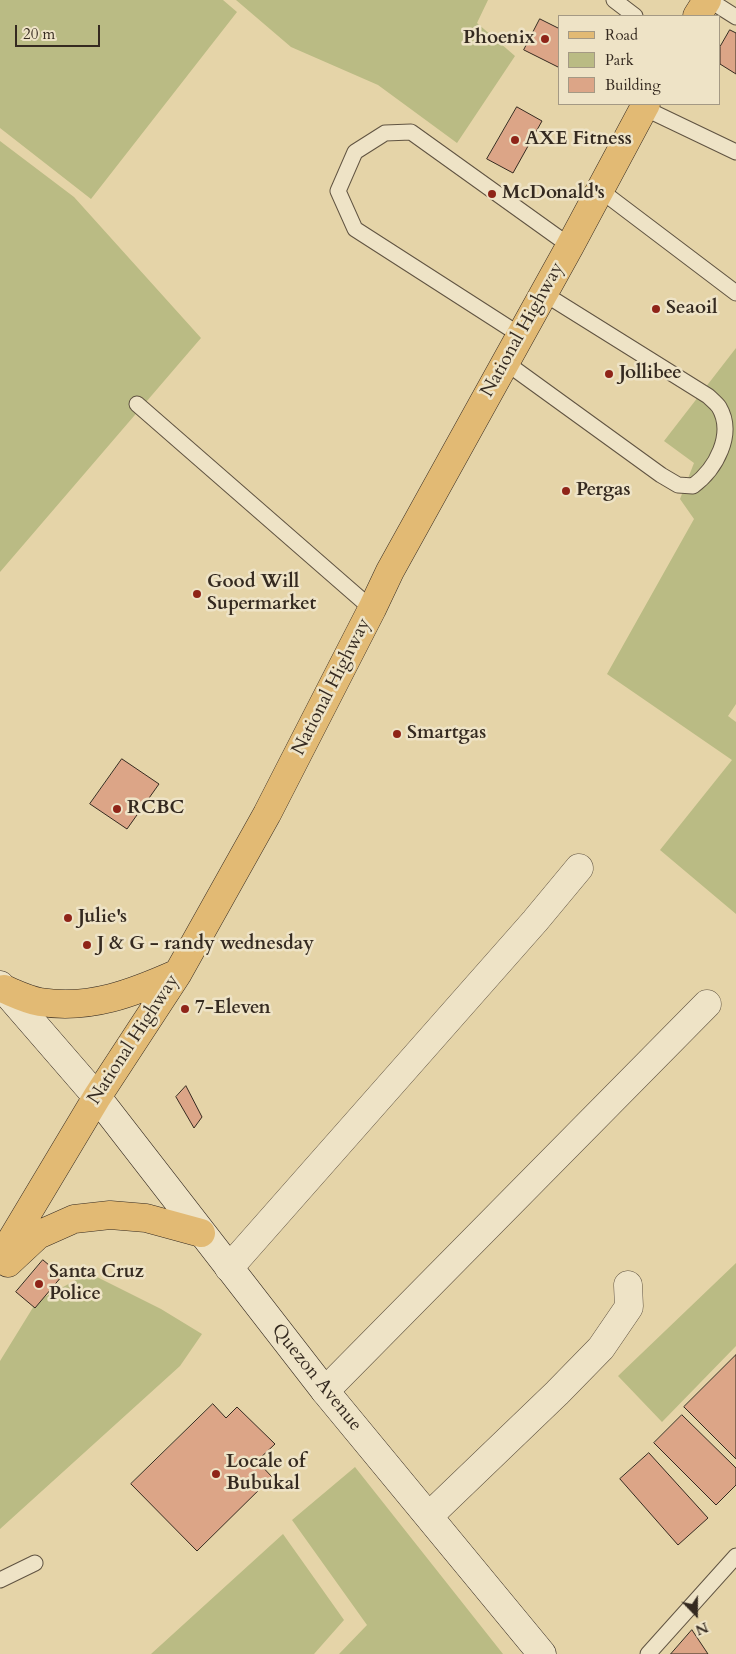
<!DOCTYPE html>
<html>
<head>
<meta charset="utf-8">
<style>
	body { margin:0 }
	#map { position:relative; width:736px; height:1654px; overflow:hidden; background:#e5d4a8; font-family:Cardo,serif }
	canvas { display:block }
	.legend { position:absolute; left:558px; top:15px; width:162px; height:90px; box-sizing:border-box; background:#eee3c6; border:1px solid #a49984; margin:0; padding:6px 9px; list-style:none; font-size:15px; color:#352a20 }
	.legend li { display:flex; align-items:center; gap:10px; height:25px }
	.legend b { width:25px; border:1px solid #a49984 }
	.north { position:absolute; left:671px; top:1589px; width:50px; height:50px; -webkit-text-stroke:4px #eee3c6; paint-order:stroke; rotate:158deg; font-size:14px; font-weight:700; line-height:20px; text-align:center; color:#352a20 }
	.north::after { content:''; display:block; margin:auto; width:18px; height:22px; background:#352a20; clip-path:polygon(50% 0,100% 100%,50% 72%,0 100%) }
	.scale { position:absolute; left:15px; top:25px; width:85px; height:22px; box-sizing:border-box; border:2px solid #352a20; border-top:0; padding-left:6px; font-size:15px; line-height:18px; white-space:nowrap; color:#352a20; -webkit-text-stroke:4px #eee3c6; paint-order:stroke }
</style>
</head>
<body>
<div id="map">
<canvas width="736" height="1654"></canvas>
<ul class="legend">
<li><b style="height:6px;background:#e2ba74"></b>Road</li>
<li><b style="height:14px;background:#babb84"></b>Park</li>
<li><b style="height:14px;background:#dca587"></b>Building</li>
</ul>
<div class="north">N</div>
<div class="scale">20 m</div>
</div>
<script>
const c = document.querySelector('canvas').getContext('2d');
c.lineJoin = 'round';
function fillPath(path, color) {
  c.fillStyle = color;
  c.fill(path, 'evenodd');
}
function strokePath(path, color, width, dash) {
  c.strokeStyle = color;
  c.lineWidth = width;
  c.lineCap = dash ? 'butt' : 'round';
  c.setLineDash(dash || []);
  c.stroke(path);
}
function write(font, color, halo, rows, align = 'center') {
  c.font = font + ' Cardo,serif';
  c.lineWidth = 5;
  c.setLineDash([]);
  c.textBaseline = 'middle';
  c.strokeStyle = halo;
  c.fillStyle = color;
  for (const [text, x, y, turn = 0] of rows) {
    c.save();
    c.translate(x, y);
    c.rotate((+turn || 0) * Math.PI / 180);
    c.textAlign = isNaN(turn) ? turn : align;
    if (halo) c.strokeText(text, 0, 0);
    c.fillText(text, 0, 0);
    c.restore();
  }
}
fillPath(new Path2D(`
	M0,0H223L237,12L91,199L0,128Z
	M236,0H488L477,23L515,56L457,143L378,85L291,47Z
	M0,141L74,197L201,338L0,572Z
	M736,348V704L728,716L736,722V914L660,850L732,760L607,674L694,519L680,499L694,463L664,441Z
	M736,1263V1346L662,1422L618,1376Z
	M89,1273L161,1309L202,1334L180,1366L0,1529V1361L37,1301Z
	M355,1467L503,1654H339L367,1625L292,1520Z
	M283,1534L344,1620L314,1654H151Z`), '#babb84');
const building = new Path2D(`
	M540,19L560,29V68L524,50Z
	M730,30L736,33V74L720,64V47Z
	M517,107L542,121L513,173L487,159Z
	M122,759L159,784L127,829L90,804Z
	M186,1086L202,1117L194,1128L176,1097Z
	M43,1260L62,1276L35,1308L16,1292Z
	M736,1355V1459L684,1407Z
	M213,1404L226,1418L237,1407L275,1444L257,1461L272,1477L197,1551L131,1484Z
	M682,1415L736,1468V1485L716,1505L654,1443Z
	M649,1453L708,1518L678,1545L620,1479Z
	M692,1630L708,1654H671Z`);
fillPath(building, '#dca587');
strokePath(building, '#352a20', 1);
const lane = new Path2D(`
	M614,0L635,16
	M709,0L736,17
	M644,108L736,152
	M600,190L736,293
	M520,335L355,229L338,191L355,152L385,133L411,132L570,246
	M505,362L661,475L678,485L693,486C716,469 735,434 719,407C716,403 711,399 708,396L543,293
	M137,404L372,609
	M0,1580L35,1563
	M648,1654L736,1556`);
const street = new Path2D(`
	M229,1268L535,921L579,868
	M325,1391L707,1004
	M429,1516L557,1393L601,1348L629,1307L628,1285`);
const secondary = new Path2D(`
	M0,985L97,1097L325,1391L542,1654`);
const primary = new Path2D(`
	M697,16L707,0
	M4,989C16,994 28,1000 40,1002C90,1010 133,993 178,973
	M0,1259L97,1097L178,973L267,814L372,609L390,571L570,246L646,104
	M8,1263L38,1235L74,1219L110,1215L146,1218L201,1233`);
strokePath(lane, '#615442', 17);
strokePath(street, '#615442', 29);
strokePath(secondary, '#352a20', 29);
strokePath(primary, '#352a20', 29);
strokePath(lane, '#eee3c6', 15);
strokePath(street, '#eee3c6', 28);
strokePath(secondary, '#eee3c6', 28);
strokePath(primary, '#e2ba74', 28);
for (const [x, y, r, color] of [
	[545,39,5,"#8f2418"],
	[515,140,5,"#8f2418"],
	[492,194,5,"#8f2418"],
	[656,309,5,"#8f2418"],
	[609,374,5,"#8f2418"],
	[566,491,5,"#8f2418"],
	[197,594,5,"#8f2418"],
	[397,734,5,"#8f2418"],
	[117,809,5,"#8f2418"],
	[68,918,5,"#8f2418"],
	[87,945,5,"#8f2418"],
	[185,1009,5,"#8f2418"],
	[39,1284,5,"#8f2418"],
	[216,1474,5,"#8f2418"]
]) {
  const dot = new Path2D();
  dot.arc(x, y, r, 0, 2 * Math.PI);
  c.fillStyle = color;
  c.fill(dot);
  strokePath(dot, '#eee3c6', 2);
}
write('bold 19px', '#352a20', '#eee3c6', [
	["Phoenix",535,39,"right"],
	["AXE Fitness",525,140],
	["McDonald's",502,194],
	["Seaoil",666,309],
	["Jollibee",619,374],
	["Pergas",576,491],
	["Good Will",207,583],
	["Supermarket",207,605],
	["Smartgas",407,734],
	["RCBC",127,809],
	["Julie's",78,918],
	["J & G - randy wednesday",97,945],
	["7-Eleven",195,1009],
	["Santa Cruz",49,1273],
	["Police",49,1295],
	["Locale of",226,1463],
	["Bubukal",226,1485]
], 'left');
write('19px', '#352a20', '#eee3c6', [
	["National Highway",523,330,-61],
	["National Highway",332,687,-63],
	["National Highway",134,1040,-57],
	["Quezon Avenue",316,1378,51]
]);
</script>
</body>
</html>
